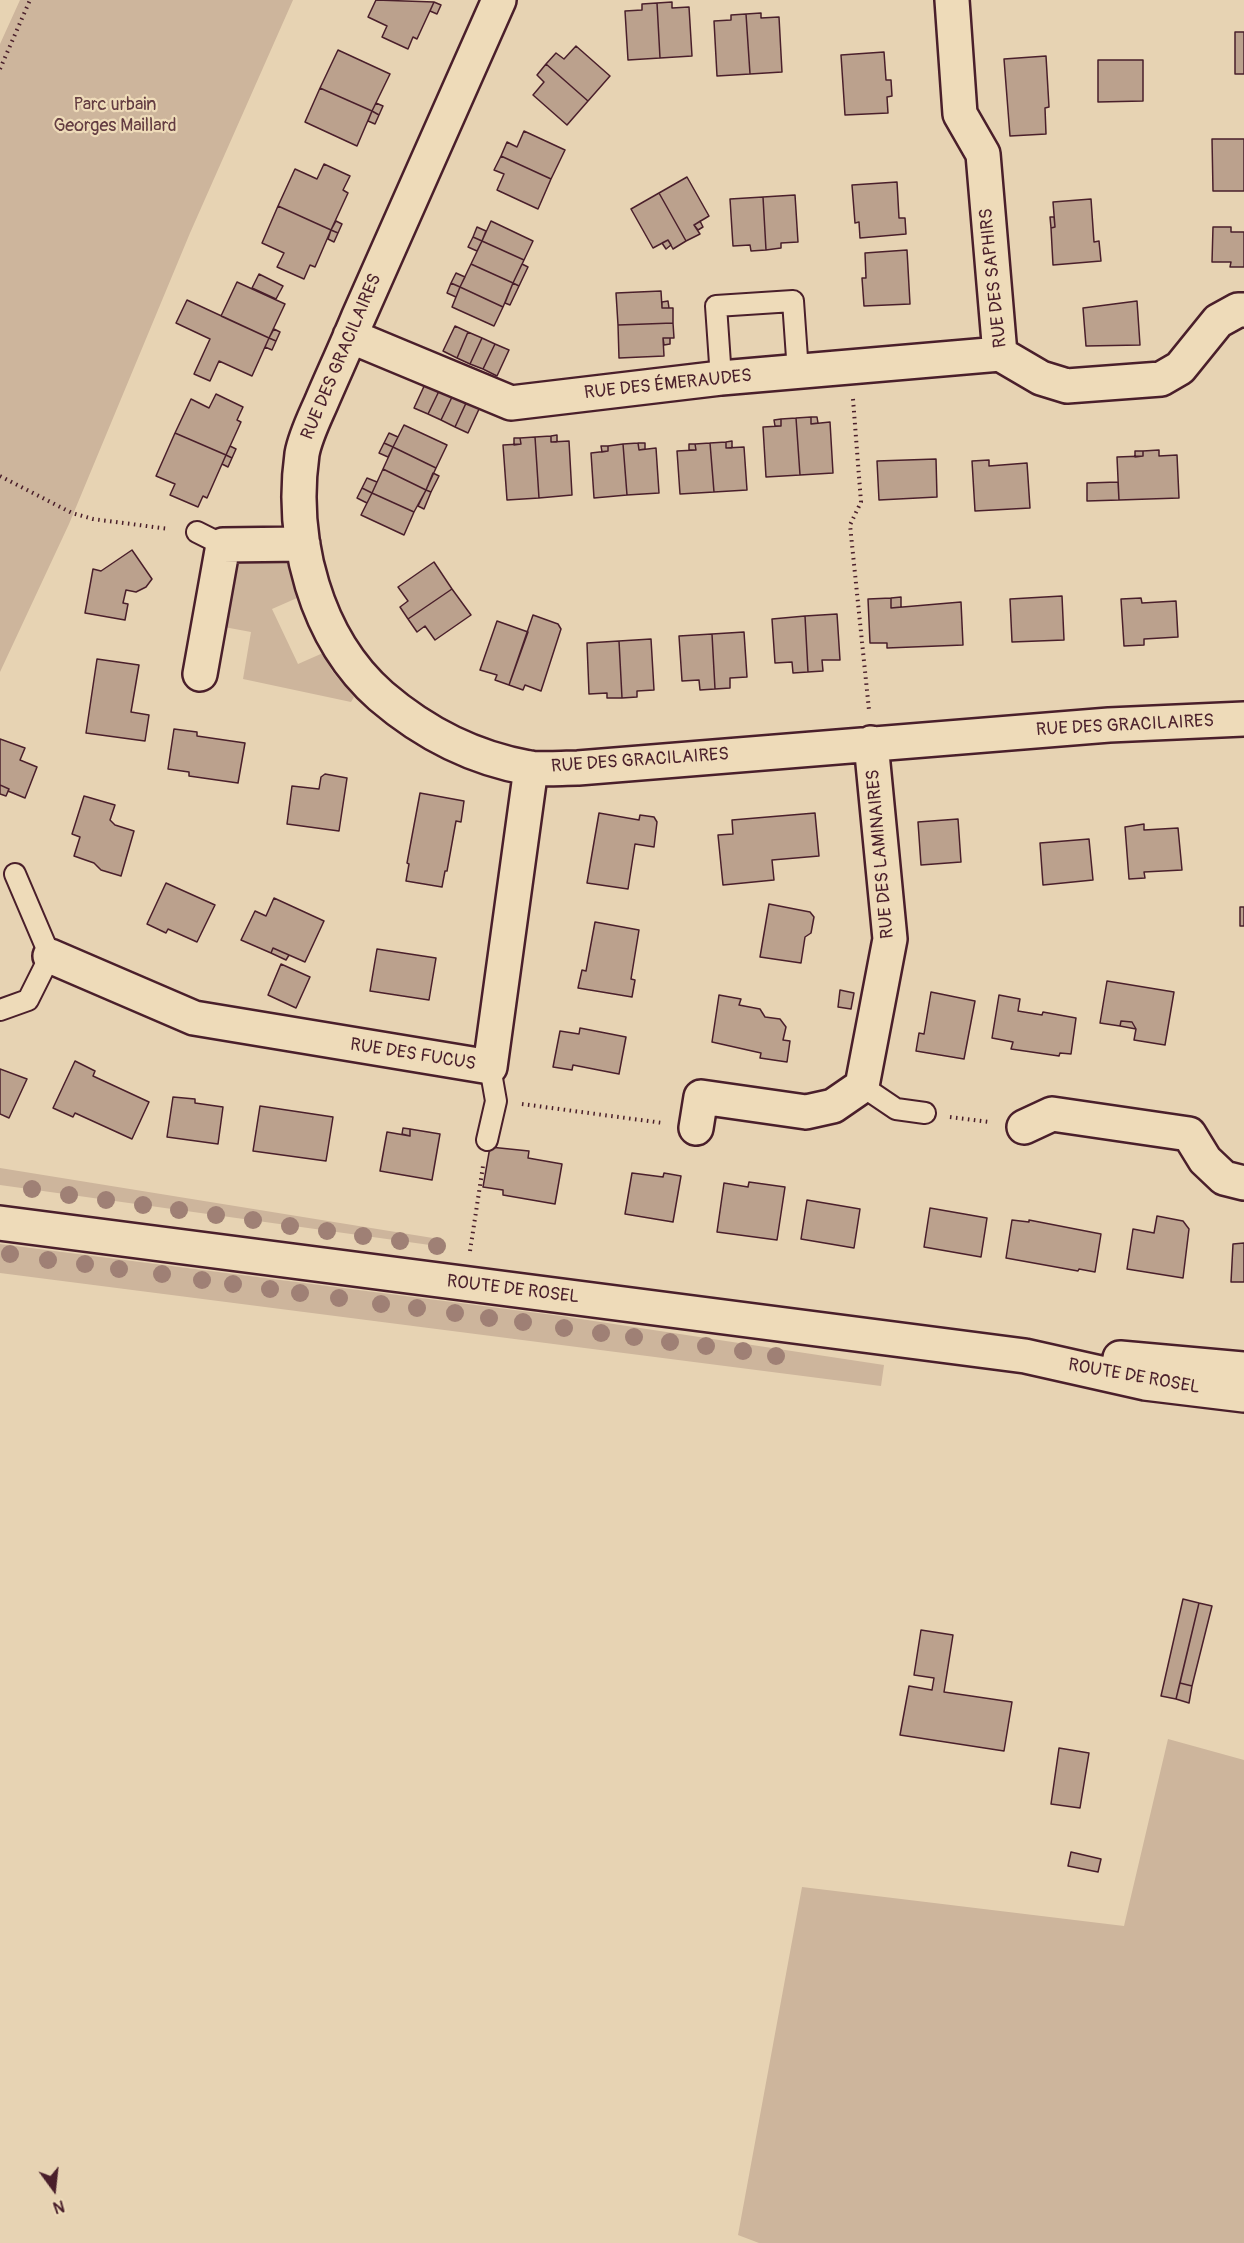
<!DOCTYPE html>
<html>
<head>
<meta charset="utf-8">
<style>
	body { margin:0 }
	#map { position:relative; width:1244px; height:2243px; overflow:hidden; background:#e7d3b3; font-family:Pangolin,sans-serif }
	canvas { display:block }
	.north { position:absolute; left:24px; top:2159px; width:60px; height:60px; -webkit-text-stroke:4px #eedbb9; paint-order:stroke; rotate:165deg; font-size:16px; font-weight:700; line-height:24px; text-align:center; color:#4a1f2b }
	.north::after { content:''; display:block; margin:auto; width:21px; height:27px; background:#4a1f2b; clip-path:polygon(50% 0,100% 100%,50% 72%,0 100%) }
</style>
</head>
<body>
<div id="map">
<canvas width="1244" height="2243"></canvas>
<div class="north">N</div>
</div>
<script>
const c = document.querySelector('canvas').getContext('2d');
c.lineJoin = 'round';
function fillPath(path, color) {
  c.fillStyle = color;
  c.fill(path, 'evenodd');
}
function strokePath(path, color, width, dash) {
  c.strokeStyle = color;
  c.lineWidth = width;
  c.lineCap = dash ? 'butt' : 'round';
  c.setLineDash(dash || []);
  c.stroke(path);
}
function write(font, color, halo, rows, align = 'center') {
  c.font = font + ' Pangolin,sans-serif';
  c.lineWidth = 4.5;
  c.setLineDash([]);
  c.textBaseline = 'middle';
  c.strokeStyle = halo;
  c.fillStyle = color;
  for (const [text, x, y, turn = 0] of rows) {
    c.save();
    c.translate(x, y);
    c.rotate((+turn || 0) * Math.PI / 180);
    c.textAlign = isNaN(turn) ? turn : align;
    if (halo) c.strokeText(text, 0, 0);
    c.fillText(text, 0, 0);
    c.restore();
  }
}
fillPath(new Path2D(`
	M20,0H293L190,233L69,524L0,672V44Z
	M285,551L297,598L272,609L298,664L323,653L332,671L354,697L351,702L243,679L251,632L224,627L236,564L241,559Z
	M0,1168L439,1239L437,1246L0,1185Z
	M0,1244L561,1316L884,1365L881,1386L0,1273Z
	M1168,1739L1244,1760V2243H759L738,2235L802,1887L1124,1926Z`), '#cdb59c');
const building = new Path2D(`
	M376,0L434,2L417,39L413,37L408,49L382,37L387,26L368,17Z
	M434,2L441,5L437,14L430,11Z
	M672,2V8L689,7L692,56L660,58L657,3Z
	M657,3L660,58L628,60L625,11L642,10V4Z
	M761,13V18L779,17L782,72L750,74L746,14Z
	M746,14L750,74L717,76L714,21L731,20V15Z
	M1235,32H1244V74H1235Z
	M576,46L610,76L588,101L546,64L556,53L564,59Z
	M338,50L390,74L372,111L320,88Z
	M884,52L886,80H891L892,96L887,97L888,113L845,115L841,55Z
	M1046,56L1049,107L1045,108L1046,134L1010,136L1004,59Z
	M1098,60H1143V101L1098,102Z
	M546,64L588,101L567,125L533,95L544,82L537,75Z
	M320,88L372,111L357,146L305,122Z
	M376,103L383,106L379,115L372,111Z
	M372,111L379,115L375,124L368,121Z
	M524,131L565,150L551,179L501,156L507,142L517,147Z
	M1212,139H1244V191H1213Z
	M501,156L551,179L538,209L497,190L504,174L494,170Z
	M324,164L350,176L343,190L348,193L331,230L278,206L295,169L317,179Z
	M687,177L709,216L694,225L700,234L686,241L659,193Z
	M897,182L899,218H905L906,234L860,238L859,222L855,223L852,185Z
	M659,193L686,241L673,249L668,240L653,248L631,209Z
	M795,195L798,242L781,243V248L766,250L763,197Z
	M763,197L766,250L751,251L750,245L733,246L730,199Z
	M1091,199L1094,242L1099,241L1101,261L1053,265L1051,228L1055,227L1053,202Z
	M278,206L331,230L315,267L310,265L304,279L277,267L284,253L262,243Z
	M1050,217H1054L1055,227L1051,228Z
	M336,221L342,224L338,233L331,230Z
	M491,221L533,241L524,260L482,241Z
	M700,221L703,227L698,230L694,225Z
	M477,227L486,231L482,241L473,237Z
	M1213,227H1231V232H1244V267H1230L1231,262H1212Z
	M331,230L338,233L334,242L328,239Z
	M473,237L482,241L477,251L468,247Z
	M668,240L671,245L666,249L662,243Z
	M482,241L524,260L513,283L471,264Z
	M907,250L910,304L864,306L862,278H866L865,253Z
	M471,264L513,283L503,307L460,287Z
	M522,264L528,267L519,286L513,283Z
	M456,273L465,277L460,287L451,283Z
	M259,274L283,286L276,299L252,288Z
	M237,282L285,304L269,338L221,316Z
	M451,283L460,287L456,297L447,293Z
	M513,283L519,286L510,305L505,303Z
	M460,287L503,307L494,326L452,307Z
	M661,291L662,308H673V323L618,325L616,293Z
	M187,300L269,338L252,376L219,361L210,381L194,374L210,339L176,323Z
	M668,301L669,308H662V302Z
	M1137,301L1140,345L1086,346L1083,308Z
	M673,323L674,338H663L664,356L619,358L618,325Z
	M455,326L468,332L457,358L443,351Z
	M274,329L280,332L276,341L269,338Z
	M468,332L482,338L470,364L457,358Z
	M269,338L276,341L272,350L265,347Z
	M482,338L495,344L483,369L470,364Z
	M663,338H670V344L664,345Z
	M495,344L509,350L497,376L483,369Z
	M426,382L440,389L428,414L414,408Z
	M440,389L453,395L441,420L428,414Z
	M216,394L243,407L237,420L241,422L226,455L175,433L191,399L209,408Z
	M453,395L467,401L455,427L441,420Z
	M467,401L480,407L468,433L455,427Z
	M811,417H817L818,423L811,424Z
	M811,417V424L830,422L833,473L800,475L796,418Z
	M796,418L800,475L766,477L763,427L781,426V419Z
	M781,419V426H775L774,420Z
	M404,425L447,445L436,468L393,447Z
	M175,433L226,455L207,498L203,496L198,507L170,495L175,484L156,476Z
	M389,433L398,437L393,447L384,443Z
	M557,435V442H551V436Z
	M551,436V442L569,441L572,495L539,498L535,437Z
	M535,437L539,498L507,500L503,445L521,444L520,438Z
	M514,438H520L521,444L514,445Z
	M732,441V448H726V442Z
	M726,442V448L744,447L747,490L714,492L710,443Z
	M384,443L393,447L388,457L379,453Z
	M638,443H645V449L639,450Z
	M638,443L639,450L656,448L659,493L627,495L623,444Z
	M710,443L714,492L680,494L677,451L696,450L695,444Z
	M623,444L627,495L594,498L591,453L608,451V446Z
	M689,444H695L696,450H689Z
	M230,446L236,449L232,458L226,455Z
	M601,446H608V451L602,452Z
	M393,447L436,468L426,490L383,469Z
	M1159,450V456L1177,455L1179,498L1119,500L1117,457L1143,456V451Z
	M1135,451H1143V456L1135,457Z
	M226,455L232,458L228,467L222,464Z
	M936,459L937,497L879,500L877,461Z
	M989,460V466L1027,463L1030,508L975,511L972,461Z
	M383,469L426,490L414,512L372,493Z
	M433,473L439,476L431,492L426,490Z
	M367,478L377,482L372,493L362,488Z
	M1118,482L1119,500L1087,501V483Z
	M362,488L372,493L367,503L357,498Z
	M426,490L431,492L424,509L418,506Z
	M372,493L414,512L404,535L361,515Z
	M132,550L152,579L146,587L136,592L126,590L123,603L128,604L125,620L85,613L93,569L101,571Z
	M434,562L452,589L408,619L400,607L408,601L398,587Z
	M452,589L471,615L435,640L425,626L417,632L408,619Z
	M1062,596L1064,640L1012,642L1010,599Z
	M901,597V607L891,608V598Z
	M891,598V608L961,602L963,645L887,648V643H870L868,599Z
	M1141,598L1142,603L1176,601L1178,637L1144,639V645L1124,646L1121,599Z
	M837,614L840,660H822L823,671L808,672L805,616Z
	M533,615L558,624L561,629L541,691L525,685L523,690L509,685Z
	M805,616L808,672L793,673L792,662L775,663L772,619Z
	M497,621L528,632L509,685L495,680L497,675L480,670Z
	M744,632L747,677L730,678V688L715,689L712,634Z
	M712,634L715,689L700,690L699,680L682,681L679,636Z
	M651,639L654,690L637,691V697L622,698L619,641Z
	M619,641L622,698H607V693L589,694L587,643Z
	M97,659L139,665L131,712L149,715L145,741L86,733Z
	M174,729L197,732V736L245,743L238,783L189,776V772L168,769Z
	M0,739L25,748L20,760L37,767L25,798L8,791L9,789L0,785Z
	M325,774L347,778L339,831L287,824L292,786L319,789L321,777Z
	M0,785L9,789L6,796L0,794Z
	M420,793L464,801L461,822L456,821L447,871H445L442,887L406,881L409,864L407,863Z
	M84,796L115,805L110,820L115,825L134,831L121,876L101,870L94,863L74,856L80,837L72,834Z
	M599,813L639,820L640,815L654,817L657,822L654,847L635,844L628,889L587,883Z
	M815,813L819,856L772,860L774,880L723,885L718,835L733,834L732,820Z
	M958,819L961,862L921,865L918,822Z
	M1144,824V830L1178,828L1182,870L1144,872L1145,878L1129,879L1125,827Z
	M1089,839L1093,880L1043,885L1040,843Z
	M166,883L215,905L197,942L168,929L166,933L147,924Z
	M274,898L324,921L305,962L273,948L271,953L241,940L255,911L266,916Z
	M769,904L810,912L814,917L811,933L805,937L801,963L760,957Z
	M1240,907H1244V926H1240Z
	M595,922L639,930L631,979L635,980L632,997L578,988L582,970L586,971Z
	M273,948L289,955L286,960L271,953Z
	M377,949L436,958L429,1000L370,991Z
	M281,964L310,977L296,1008L268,995Z
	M1107,981L1174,992L1165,1045L1134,1040L1136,1029L1132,1022L1121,1021L1120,1026L1100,1023Z
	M840,990L854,993L851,1009L838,1007Z
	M931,992L975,1001L964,1059L916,1051L919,1033L924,1034Z
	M719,995L741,999L739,1005L760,1009L765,1017L780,1019L786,1027L783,1040L790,1041L787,1062L760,1058L761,1053L712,1042Z
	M999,995L1020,999L1018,1011L1042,1015L1043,1012L1076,1018L1071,1054L1060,1053L1059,1056L1011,1049L1013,1042L992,1038Z
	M1121,1021L1132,1022L1136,1029L1120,1026Z
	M580,1028L626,1037L619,1074L573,1065L572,1070L553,1067L560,1031L579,1034Z
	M75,1061L95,1071L93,1076L149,1102L132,1139L75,1113L73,1117L53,1108Z
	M0,1069L27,1079L9,1118L0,1114Z
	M173,1097L195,1099V1103L223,1107L218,1144L167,1137Z
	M260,1106L333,1117L326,1161L253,1151Z
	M403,1128L410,1129V1136L402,1134Z
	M410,1129L440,1134L432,1180L380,1171L387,1132L410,1136Z
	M490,1147L529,1151L528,1158L562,1164L555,1204L503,1195V1190L483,1187Z
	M632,1173L663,1177L664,1173L681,1176L673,1222L625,1214Z
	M749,1182L785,1187L777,1240L717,1232L724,1183L748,1187Z
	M807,1200L860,1209L854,1248L801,1239Z
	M930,1208L987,1218L981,1257L924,1247Z
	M1157,1216L1183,1221L1189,1229L1183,1278L1127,1269L1133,1229L1154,1233Z
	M1012,1220L1029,1222V1220L1101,1234L1095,1272L1079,1269L1078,1271L1006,1258Z
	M1244,1243V1282H1231L1233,1244Z
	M1183,1599L1199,1603L1176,1699L1161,1696Z
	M1199,1603L1212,1606L1192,1686L1180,1683Z
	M921,1630L953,1635L944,1692L1012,1702L1004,1751L900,1735L909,1686L932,1690L934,1678L914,1675Z
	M1180,1683L1192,1686L1189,1703L1176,1699Z
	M1059,1748L1089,1753L1080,1808L1051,1804Z
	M1071,1852L1101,1859L1098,1872L1068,1866Z`);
fillPath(building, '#bba18d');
strokePath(building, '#4a1f2b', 1.5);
const service = new Path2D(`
	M721,378L716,306L793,301L798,372
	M197,532L223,545
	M0,1010L28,1000L50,956L15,874
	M862,1086L896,1109L925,1113
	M487,1140L496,1101L490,1067`);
const minor = new Path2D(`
	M499,0C452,106 405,212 358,318C346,347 333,375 321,403C314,419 305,437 302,454C290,539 315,638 381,696C424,733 473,758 529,768C544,770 562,768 578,768L1109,725L1244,719
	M952,0L960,114L983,154L1000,354L1041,378L1067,386L1161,379L1180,368L1218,321L1238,310H1244
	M350,336L511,403L721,378L1000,354
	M200,674L223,545L303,544
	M50,956L194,1018L490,1067L531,768
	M1024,1127L1052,1114L1189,1134L1205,1160L1224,1178L1244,1183
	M696,1128L701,1097L806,1112L833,1106L862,1086L890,939L871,743`);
const tertiary = new Path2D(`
	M0,1223L1025,1356L1145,1383L1244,1395
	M1120,1358L1244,1369`);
strokePath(service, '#4a1f2b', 24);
strokePath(minor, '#4a1f2b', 38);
strokePath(tertiary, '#4a1f2b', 38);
strokePath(new Path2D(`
	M0,69L30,0
	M853,399L861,502L850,525L869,710
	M0,476L72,513L93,519L169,529
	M522,1104L663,1123
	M950,1117L990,1122
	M470,1251L483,1166`), '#4a1f2b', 4, [1.5, 4.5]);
strokePath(service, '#eedbb9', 20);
strokePath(minor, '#eedbb9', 33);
strokePath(tertiary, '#eedbb9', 33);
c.fillStyle = '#9f8075';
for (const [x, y] of [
	[32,1189],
	[69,1195],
	[106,1200],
	[143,1205],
	[179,1210],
	[216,1215],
	[253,1220],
	[290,1226],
	[327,1231],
	[363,1236],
	[400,1241],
	[437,1246],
	[10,1254],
	[48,1260],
	[85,1264],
	[119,1269],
	[162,1274],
	[202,1280],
	[233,1284],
	[270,1289],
	[300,1293],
	[339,1298],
	[381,1304],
	[417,1308],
	[455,1313],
	[489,1318],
	[523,1322],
	[564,1328],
	[601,1333],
	[634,1337],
	[670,1342],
	[706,1346],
	[743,1351],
	[776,1356]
]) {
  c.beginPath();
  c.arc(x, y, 9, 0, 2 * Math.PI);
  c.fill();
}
write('18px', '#643d42', '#eedbb9', [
	["Parc urbain",115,105],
	["Georges Maillard",115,126]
]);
write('18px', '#4a1f2b', '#eedbb9', [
	["RUE DES SAPHIRS",994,278,-96],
	["RUE DES GRACILAIRES",342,357,-67],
	["RUE DES ÉMERAUDES",668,385,-6],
	["RUE DES GRACILAIRES",1125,726,-3],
	["RUE DES GRACILAIRES",640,761,-4],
	["RUE DES LAMINAIRES",881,854,-95],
	["RUE DES FUCUS",413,1055,9],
	["ROUTE DE ROSEL",513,1290,7],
	["ROUTE DE ROSEL",1134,1377,10]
]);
</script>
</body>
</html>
